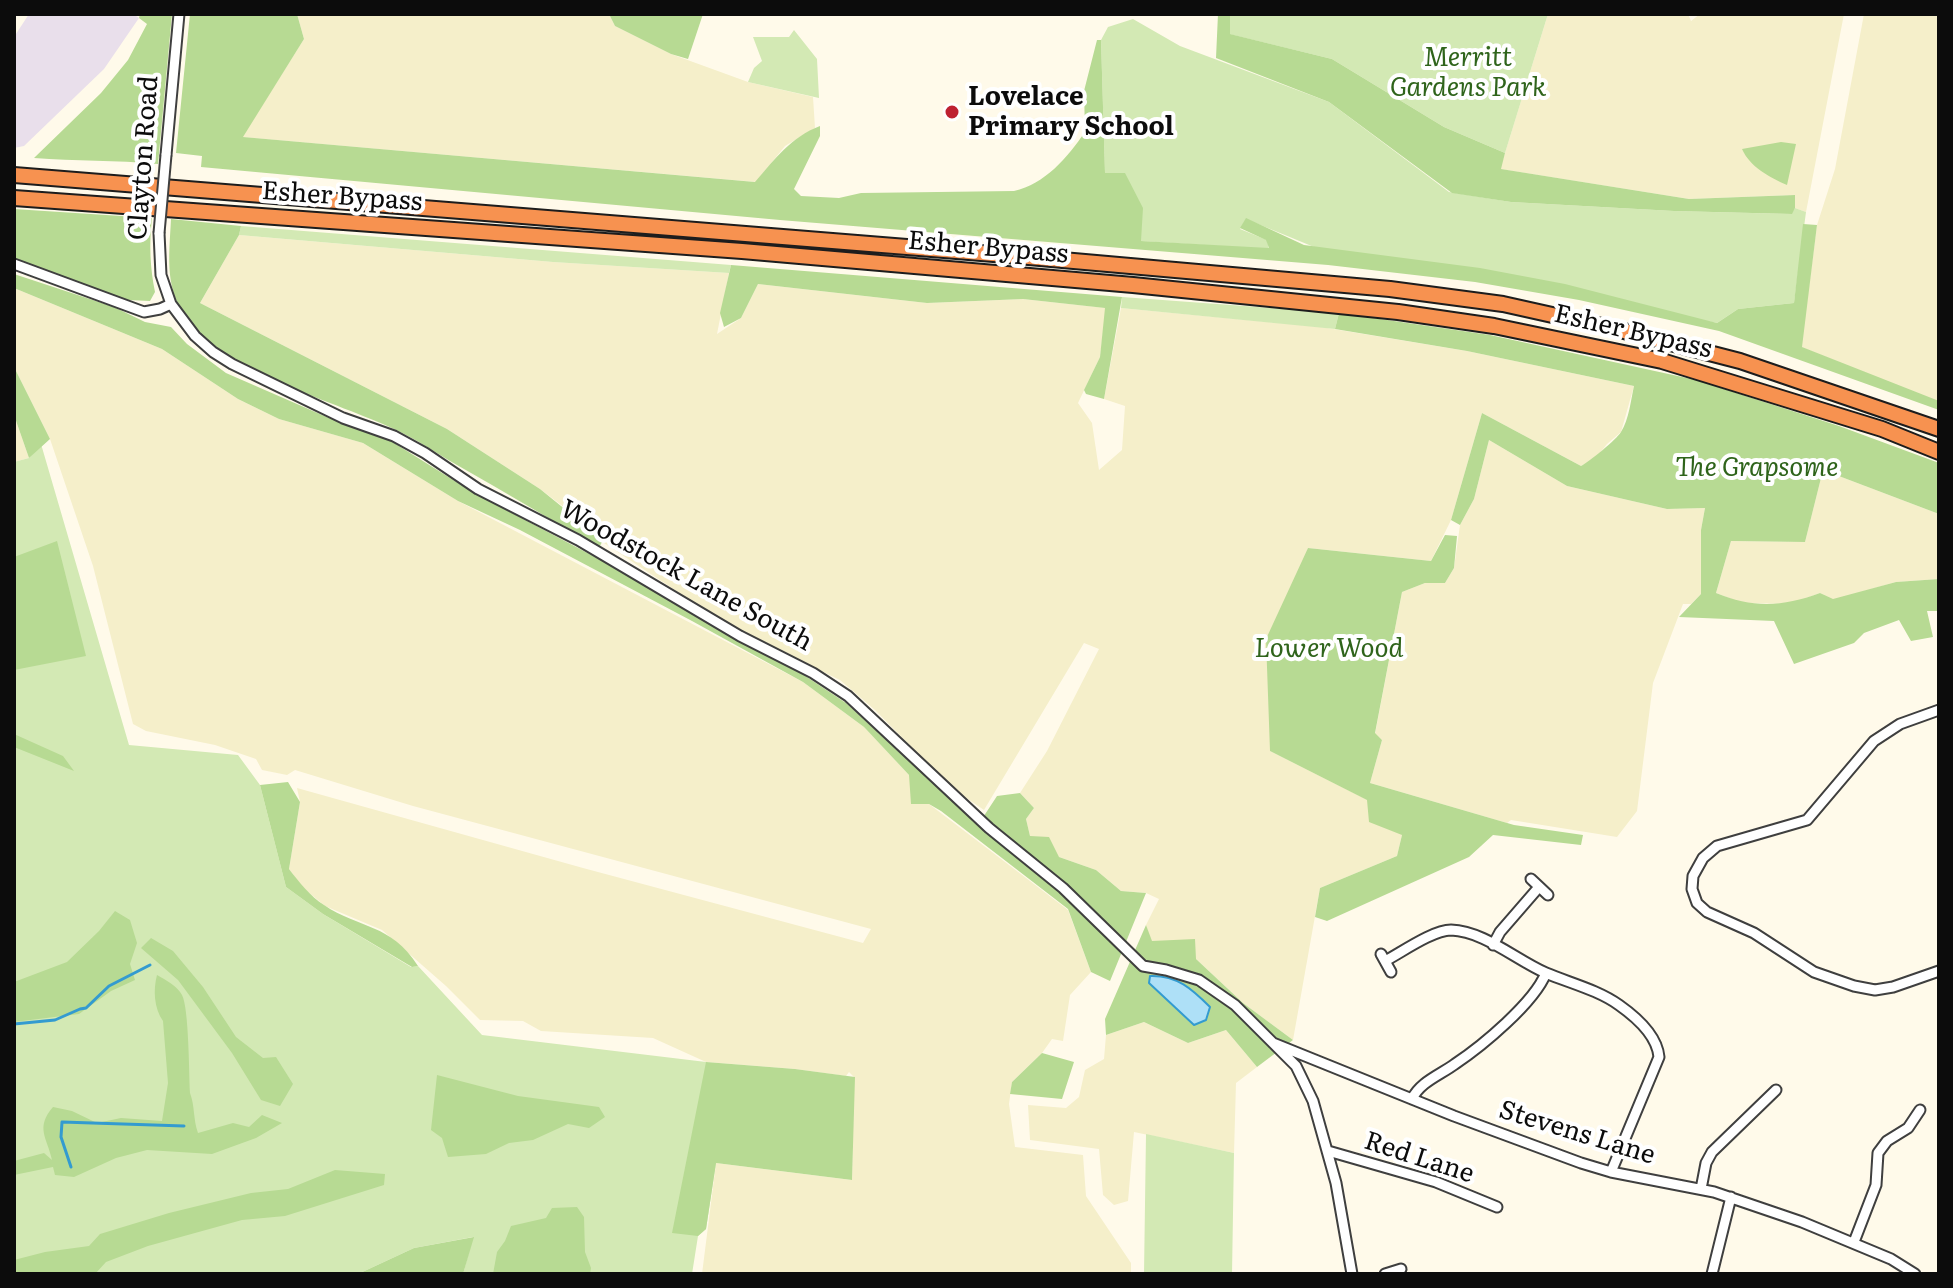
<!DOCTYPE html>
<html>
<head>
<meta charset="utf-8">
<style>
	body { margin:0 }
	#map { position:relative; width:1953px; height:1288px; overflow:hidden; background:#fffaea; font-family:Literata,serif }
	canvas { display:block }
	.frame { position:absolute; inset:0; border:16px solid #0c0c0c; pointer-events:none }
</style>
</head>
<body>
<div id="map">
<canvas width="1953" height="1288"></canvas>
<div class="frame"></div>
</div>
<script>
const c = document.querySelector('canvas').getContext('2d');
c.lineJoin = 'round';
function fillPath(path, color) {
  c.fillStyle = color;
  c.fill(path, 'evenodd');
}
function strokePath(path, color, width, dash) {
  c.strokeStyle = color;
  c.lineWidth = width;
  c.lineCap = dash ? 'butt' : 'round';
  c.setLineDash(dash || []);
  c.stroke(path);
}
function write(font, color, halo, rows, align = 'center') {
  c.font = font + ' Literata,serif';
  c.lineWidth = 8;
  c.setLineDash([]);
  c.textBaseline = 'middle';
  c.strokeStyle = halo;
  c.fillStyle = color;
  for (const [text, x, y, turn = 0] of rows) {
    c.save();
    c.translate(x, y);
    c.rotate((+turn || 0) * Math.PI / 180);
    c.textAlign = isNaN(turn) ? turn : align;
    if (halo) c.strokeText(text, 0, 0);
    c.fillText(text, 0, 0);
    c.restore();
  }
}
fillPath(new Path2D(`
	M29,14H133L139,18L104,69L24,146L14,148V37Z`), '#e9dfeb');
fillPath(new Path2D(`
	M297,14H609L615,26L671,54L748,82L813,97L815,128L785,146L756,182L242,137L304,39Z
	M1548,14H1688L1691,21L1700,14H1844L1806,212L1795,208L1794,195L1689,199L1500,169Z
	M1864,14H1939V402L1801,347L1817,225L1835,169Z
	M239,235L553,262L729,273L717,334L741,318L758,284L927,303L1023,299L1106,308L1100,357L1078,403L1092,423L1099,470L1122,450L1125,406L1104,399L1121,308L1321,327L1467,351L1634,386L1621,432L1607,444L1596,458L1581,466L1482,413L1451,520L1431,561L1308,548L1270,751L1368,800L1402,835L1397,856L1320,888L1293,1040L1243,1003L1196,959L1151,941L1146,925L1159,899L1146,893L1121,891L1096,870L1059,857L1030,836L1026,819L1034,808L1020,793L1047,751L1099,649L1084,643L984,810L965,797L930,766L875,710L840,680L771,647L693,602L604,543L607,540L540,489L447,429L200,303Z
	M14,288L162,349L238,399L279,419L363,443L458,501L803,682L864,727L909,775L929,804L1068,910L1091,972L1070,995L1063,1041L1052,1039L1042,1053L1012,1082L1009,1104L1015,1147L1083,1155L1086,1196L1131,1263V1274H702L716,1163L852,1180L854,1077L849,1072L846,1076L795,1069L706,1062L653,1038L541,1031L523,1021L480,1020L446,986L382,930L325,906L302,887L289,869L300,802L297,788L583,868L863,943L871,929L413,806L295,770L287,775L262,770L256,759L215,745L146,731L133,724L93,566L50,439L14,367Z
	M14,415L29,458L14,462Z
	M1489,440L1567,486L1667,509L1705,508L1701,530V594L1691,604H1683L1653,683L1637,811L1617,837L1511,820L1507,823L1370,783L1382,740L1375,734L1402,592L1425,583H1445L1454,568L1460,525L1474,499Z
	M1823,470L1939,514V579L1896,582L1833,600L1820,593L1791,604L1742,603L1716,593L1731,541L1805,542Z
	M1144,1022L1188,1043L1226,1030L1257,1067L1236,1083L1234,1153L1134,1132L1128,1201L1114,1205L1103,1195L1099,1149L1030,1140L1028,1105L1066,1108L1079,1097L1085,1070L1104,1059L1106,1035Z`), '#f5efca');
fillPath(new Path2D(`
	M1230,14H1548L1505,153L1444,127L1332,59L1229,34Z
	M1133,19L1180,46L1329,102L1449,192L1511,202L1674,211L1791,214L1795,208L1806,212L1794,303L1738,309L1717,323L1314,247L1246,219L1240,229L1267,240L1269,249L1140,241C1144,196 1142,199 1105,174L1101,40L1108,27Z
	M794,30L817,59L819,98L748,82L754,68L762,61L753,37H789Z
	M241,226L731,265L729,273L553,262L239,235Z
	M1122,297L1339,313L1335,329L1121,308Z
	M41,444L129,745L238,755L260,785L286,887L323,914L411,967L418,966L482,1035L706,1062L716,1163L706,1229L698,1236L692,1274H463L473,1237L414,1248L358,1274H14V462L29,458Z
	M1146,1134L1234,1153L1232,1274H1144Z`), '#d3e9b4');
fillPath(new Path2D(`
	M140,14H172L158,164C116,160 75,161 34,158L101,93L128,60L147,24L139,18Z
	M190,14H297L304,39L243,137L755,182C775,159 791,137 820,126V136L794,189L801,196L839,198L861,193L1014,191C1045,184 1067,158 1085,132L1084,91L1097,40H1101L1105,173H1125L1143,208L1141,241L1269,248L1266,240L1240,228L1246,218L1304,245L1480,268L1565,284L1717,323L1738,309L1794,303L1803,224L1817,225L1802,347L1939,401V410L1719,331L1579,300L1475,282L1328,265L780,220L201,167L202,156L176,153Z
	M609,14H703L688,59L671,54L615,26Z
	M1218,14H1230V34L1332,59L1444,127L1505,153L1501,169L1689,199L1795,195V208L1792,214L1674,211L1511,202L1452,193L1329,102L1216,58Z
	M1781,142L1796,144L1787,185C1769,177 1750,167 1742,149Z
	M14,209L152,218C149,244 150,268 155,292L150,301L128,300L14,260Z
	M171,219L241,226L239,235L200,303L447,429L540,489L603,540L599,548C552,520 505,492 457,465C436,453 416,439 394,429C339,403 226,372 190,324C164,291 169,259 171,219Z
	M731,265L1122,297L1104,399L1086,394L1084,390L1100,357L1105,308L1023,299L927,303L758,284L741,318L724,327L720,313Z
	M14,274L114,307L145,322L171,327L187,344L226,373L329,418L391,441L474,493L597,558L723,632L804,675L846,703L978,825L997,796L1020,793L1034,808L1026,819L1030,836L1049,837L1059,857L1096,870L1121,891L1146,893L1110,981L1091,972L1068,909L941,811L929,804H911L909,775L864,727L803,682L692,621L520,530L458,501L363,443L279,419L238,399L162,349L14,288Z
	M1339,313L1490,335L1696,380L1839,426L1939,463V514L1823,470L1805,542L1731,541L1716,593C1752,608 1783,607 1820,593L1833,599L1896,582L1939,579V611H1927L1933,637L1911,641L1899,620L1864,633L1854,643L1794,664L1774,621L1679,617L1701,594V530L1705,508L1667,509L1567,486L1489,440L1474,499L1460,525L1451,520L1482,413L1581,466C1590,461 1616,440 1621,432C1629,420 1631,399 1634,386L1467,351L1335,329Z
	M14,367L50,439L29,458L14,415Z
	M1445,535L1457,536L1454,568L1445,583H1425L1402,592L1375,733L1382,740L1370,783L1514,825L1583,835L1581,845L1493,835L1469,857L1327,921L1315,917L1320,888L1397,856L1402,835L1369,822L1367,800L1270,751L1266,639L1308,548L1431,561Z
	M57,541L86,656L14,670V557Z
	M14,734L63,756L74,771L14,747Z
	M288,782L300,802L289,869C299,882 310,896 324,905C359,929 391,923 418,966L412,967L323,914L286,887L260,785Z
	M115,911L130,920L137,943L130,964L135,980L111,991L79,1014L14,1022V982L67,962L99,931Z
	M1146,925L1152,941L1195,939L1196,959L1243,1003L1293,1040L1257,1067L1226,1030L1188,1043L1144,1022L1106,1035L1105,1019Z
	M151,938L173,951L203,987L236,1037L263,1058L276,1057L293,1084L280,1106L261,1100L232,1053L178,980L141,948Z
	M157,975C166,980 177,986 182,995C189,1008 189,1075 190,1093C195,1106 193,1119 198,1133L233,1123L249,1127L262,1115L282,1123L256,1138L212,1154L147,1150L116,1158L74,1177L55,1175L53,1167L14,1175V1161L44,1153L52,1160C47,1137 35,1128 53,1107L72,1111L97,1123L121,1118L162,1121L168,1083L163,1021C154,1008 153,990 157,975Z
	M1042,1053L1074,1062L1062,1099L1010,1094L1012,1082Z
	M706,1062L795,1069L855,1077L852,1180L716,1163L706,1229L698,1236L672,1233Z
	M437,1075L518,1096L599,1107L605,1117L589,1128L568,1124L533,1140L509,1143L486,1154L448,1157L442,1138L431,1130Z
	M335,1170L385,1174L384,1185L285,1216L242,1220L148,1246L106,1262L95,1274H14V1260L45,1252L89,1246L100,1234L169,1213L251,1193L288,1189Z
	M577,1207L584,1217L585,1252L591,1268L590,1274H493L497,1252L505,1241L511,1226L546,1218L552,1208Z
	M474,1237L463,1274H358L414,1248Z`), '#b7da93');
const water = new Path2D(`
	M1150,976C1177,975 1192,989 1210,1007L1206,1020L1194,1025L1149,983Z`);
fillPath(water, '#aee0f7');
strokePath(water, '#339bd0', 2);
strokePath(new Path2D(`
	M14,1024L55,1020L80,1009L86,1008L109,986L150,965
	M71,1167L61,1137L62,1122L184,1126`), '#339bd0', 3);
const minor = new Path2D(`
	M166,155L179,14
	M159,233L161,275L171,304L195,336L213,352L232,364L343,418L394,436L425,453L478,489L578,540L740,636L813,673L848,696L989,828L1063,888L1143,966L1166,970L1199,980L1235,1005L1296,1066L1313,1101L1336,1183L1352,1274
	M14,264L144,312L160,309L171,304
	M1939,710L1900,724L1874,741L1807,820L1717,846L1703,858L1693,876L1692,889L1697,903L1707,912L1754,933L1814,972L1854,986L1875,990L1893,987L1939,971
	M1531,879L1548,895
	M1493,945L1500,932L1539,887
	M1381,954L1391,972
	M1385,961C1402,952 1433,930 1451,930C1484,931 1516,960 1546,973C1570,983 1598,990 1619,1005C1636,1017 1657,1035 1659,1057L1611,1172
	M1273,1043L1454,1116L1581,1163L1611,1172L1714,1192L1802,1222L1891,1259L1915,1274
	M1412,1099C1420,1082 1440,1075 1455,1064C1482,1046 1534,1003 1546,973
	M1328,1151L1436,1182L1497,1207
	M1701,1189L1706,1163L1712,1152L1776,1090
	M1854,1242L1876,1185L1878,1153L1887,1141L1908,1128L1920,1110
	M1385,1274L1401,1269
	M1712,1274L1731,1197`);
const highway = new Path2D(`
	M14,175L1006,255L1390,289L1503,304L1624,331L1740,361L1939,429
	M14,198L742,251L1133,285L1398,312L1494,326L1662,361L1882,429L1939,452`);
strokePath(minor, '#3f3f3f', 13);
strokePath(highway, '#1d1d1d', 18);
strokePath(minor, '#fff', 9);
strokePath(highway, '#f79250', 14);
const minorBridge = new Path2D(`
	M159,233L166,155`);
strokePath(minorBridge, '#3f3f3f', 13, []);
strokePath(minorBridge, '#fff', 9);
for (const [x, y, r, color] of [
	[952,112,8,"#be2132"]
]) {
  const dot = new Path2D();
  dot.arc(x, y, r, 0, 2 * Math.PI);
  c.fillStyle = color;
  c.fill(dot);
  strokePath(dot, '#fff', 3);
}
write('italic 26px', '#2f641b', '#fff', [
	["Merritt",1468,58],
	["Gardens Park",1468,88],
	["The Grapsome",1757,468],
	["Lower Wood",1329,649]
]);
write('bold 26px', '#0c0c0c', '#fff', [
	["Lovelace",968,97],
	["Primary School",968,127]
], 'left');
write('26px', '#0c0c0c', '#fff', [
	["Clayton Road",144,158,-86],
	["Esher Bypass",342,197,4],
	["Esher Bypass",988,248,5],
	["Esher Bypass",1633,332,13],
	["Woodstock Lane South",686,576,29],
	["Stevens Lane",1577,1133,17],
	["Red Lane",1419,1158,18]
]);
</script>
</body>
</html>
